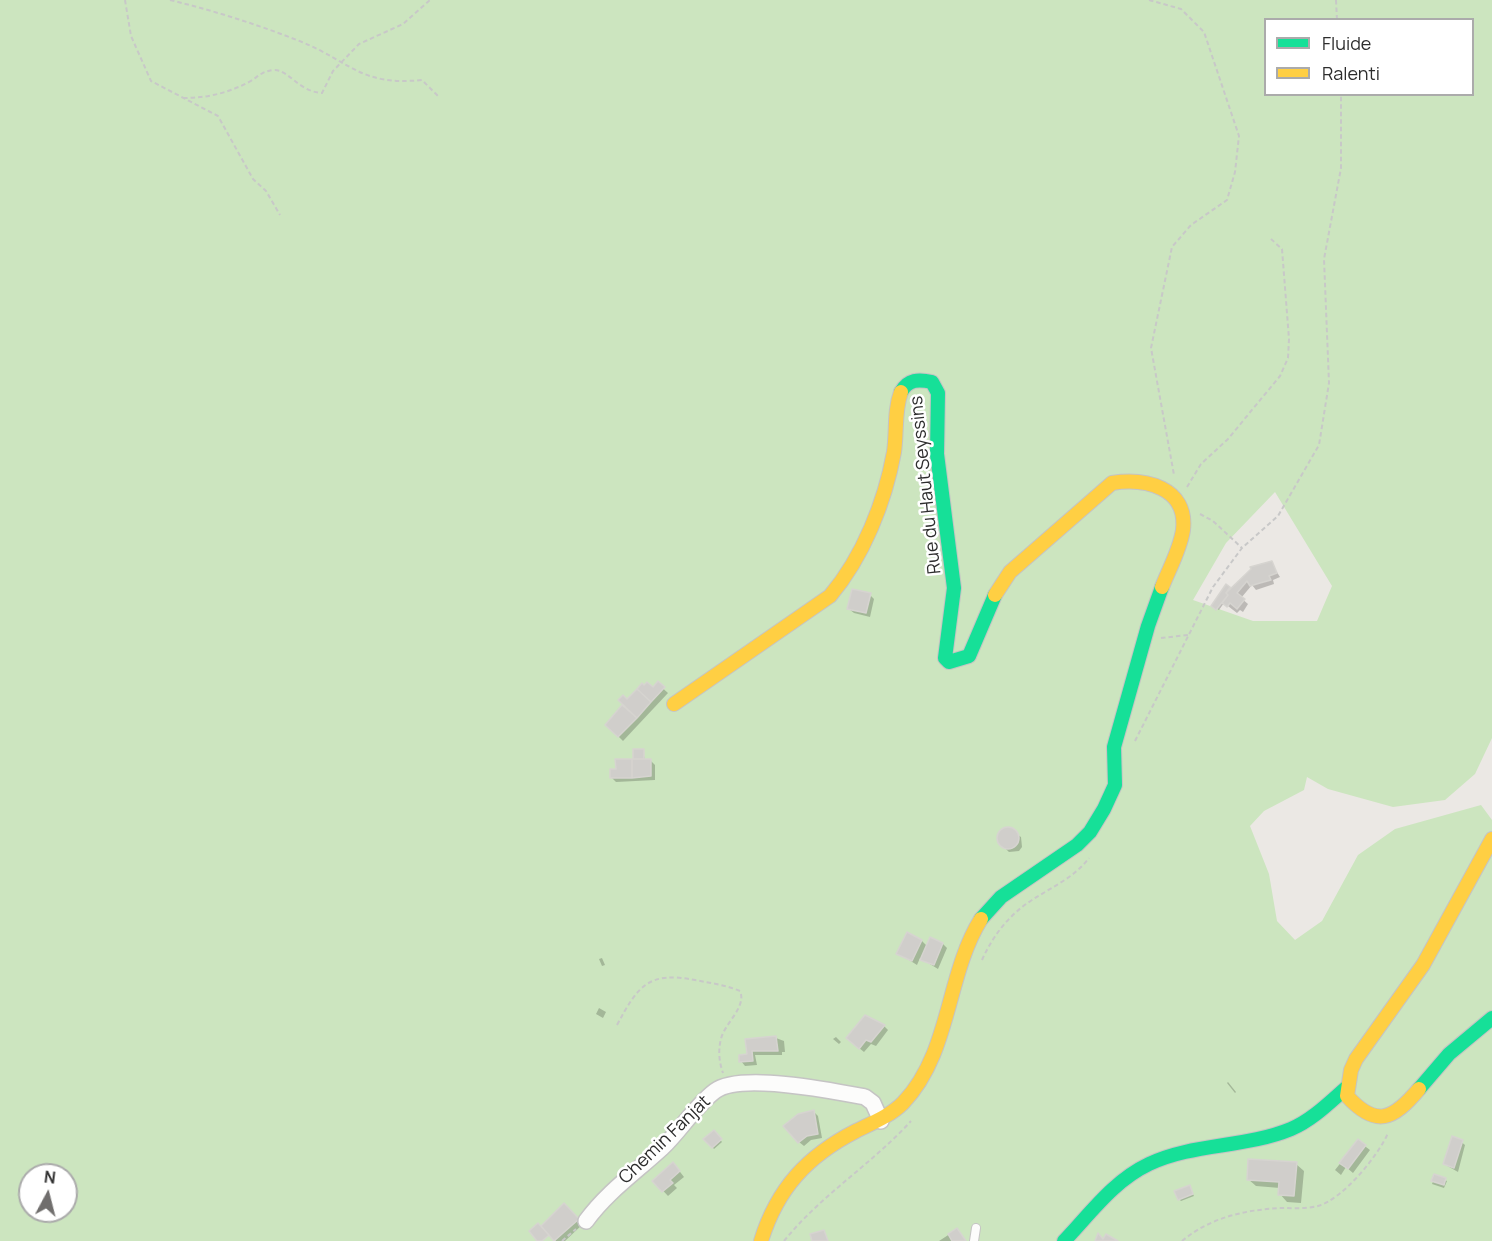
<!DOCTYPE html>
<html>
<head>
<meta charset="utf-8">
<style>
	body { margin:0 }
	#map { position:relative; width:1492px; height:1241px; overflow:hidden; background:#ebe8e4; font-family:Manrope,sans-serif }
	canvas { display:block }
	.legend { position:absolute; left:1264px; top:18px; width:210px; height:78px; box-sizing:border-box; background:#fff; border:2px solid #ababab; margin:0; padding:8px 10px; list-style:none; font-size:18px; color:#2d2d2d }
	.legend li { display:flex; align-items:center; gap:12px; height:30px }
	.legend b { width:30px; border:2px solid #ababab }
	.north { position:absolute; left:18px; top:1163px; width:60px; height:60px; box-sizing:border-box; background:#fff; border:2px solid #ababab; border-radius:50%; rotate:7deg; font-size:16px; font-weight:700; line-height:24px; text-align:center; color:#2d2d2d }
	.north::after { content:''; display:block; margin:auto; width:21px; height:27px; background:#706e6d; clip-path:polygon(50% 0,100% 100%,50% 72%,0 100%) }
</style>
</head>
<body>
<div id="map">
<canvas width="1492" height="1241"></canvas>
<ul class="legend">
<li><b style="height:8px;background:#16e098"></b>Fluide</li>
<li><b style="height:8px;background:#ffcf43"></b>Ralenti</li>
</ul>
<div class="north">N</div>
</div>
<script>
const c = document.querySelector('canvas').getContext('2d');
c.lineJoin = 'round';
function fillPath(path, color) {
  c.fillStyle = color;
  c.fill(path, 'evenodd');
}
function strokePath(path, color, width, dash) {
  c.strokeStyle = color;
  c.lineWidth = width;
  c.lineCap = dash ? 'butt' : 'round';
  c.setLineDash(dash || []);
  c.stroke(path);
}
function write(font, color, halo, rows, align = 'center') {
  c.font = font + ' Manrope,sans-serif';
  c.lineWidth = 5;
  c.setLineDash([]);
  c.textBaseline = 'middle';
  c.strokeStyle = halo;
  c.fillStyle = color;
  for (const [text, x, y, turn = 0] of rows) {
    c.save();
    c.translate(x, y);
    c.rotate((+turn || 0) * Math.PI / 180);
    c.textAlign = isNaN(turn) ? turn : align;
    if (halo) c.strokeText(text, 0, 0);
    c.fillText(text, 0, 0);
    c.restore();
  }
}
fillPath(new Path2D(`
	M0,0H1492V738L1475,774L1445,800L1393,807L1328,789L1307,777L1304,790L1264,811L1250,826L1269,874L1277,921L1295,940L1322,921L1358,855L1395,829L1481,805L1492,820V1241H0ZM1266,20H1472V94H1266ZM1275,492L1332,586L1317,621H1253L1193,600L1226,543ZM30,1175H66V1211H30Z`), '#cce5bf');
fillPath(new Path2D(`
	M1271,563L1280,577L1273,580L1274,584L1256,590L1252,585L1241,598L1248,604L1243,612L1240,610L1237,613L1224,603L1219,610L1213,606L1227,586L1232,591Z
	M870,595L874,599L870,617L854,613L849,609Z
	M658,684L668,693L623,741L607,725L628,701L653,689Z
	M643,750L645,761H651L655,765V780L616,782L612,778L637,761Z
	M1007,828L1021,837L1022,847L1019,851L1009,852L1000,843V834Z
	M922,941L927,946L943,944L947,948L938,969L920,958L917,965L898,953Z
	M602,958L605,965L602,966L599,959Z
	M599,1008L606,1012L603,1018L596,1014Z
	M884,1026L888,1030L876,1046L871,1044L864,1052L853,1043Z
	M836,1037L841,1042L839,1044L833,1039Z
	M776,1038L784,1041L785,1052H782V1055H755L757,1065L745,1066L741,1061L749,1055L747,1040Z
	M1228,1082L1236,1092L1235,1093L1227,1083Z
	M814,1112L818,1116L822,1138L811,1140L804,1146L799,1142Z
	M714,1132L722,1142L714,1149L706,1139Z
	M1358,1141L1370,1150L1353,1173L1346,1167L1341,1175L1335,1170Z
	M1460,1141L1465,1145L1458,1172L1444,1164Z
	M1296,1164L1304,1171L1301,1203L1287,1202L1280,1194V1188L1256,1186L1248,1179Z
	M677,1168L684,1177L674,1185L677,1188L668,1196L654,1181Z
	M1435,1176L1447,1181L1444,1188L1432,1184Z
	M1189,1187L1194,1196L1181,1201L1179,1199Z
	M564,1205L583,1224L565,1241H556L543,1226Z
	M956,1230L966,1241H939Z`), '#0003');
const building = new Path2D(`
	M1272,561L1277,573L1269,576L1271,580L1260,583L1250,586L1247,581L1237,593L1245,599L1237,609L1230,603L1227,607L1222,603L1228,595L1226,593L1251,569L1250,567Z
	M1226,584L1230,587L1226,593L1228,595L1216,610L1211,606Z
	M852,589L871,593L866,613L847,609Z
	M658,681L665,687L651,702L637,689L642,683L644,685L647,682L653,687Z
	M637,689L651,702L637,718L618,700L623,695L627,699Z
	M622,705L637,718L618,737L605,725Z
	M633,749H644V759H633Z
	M615,759H632V778H610V769H616Z
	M632,759H651V776L632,778Z
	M997 838a11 11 0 1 1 22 0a11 11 0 1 1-22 0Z
	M907,932L922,940L912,961L896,954Z
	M930,937L943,943L934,965L920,960Z
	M865,1015L885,1025L871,1042L866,1040L859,1049L846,1038Z
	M776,1036L778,1051H752L753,1061L739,1062V1055L747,1054L745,1039Z
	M814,1110L818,1134L807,1136L798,1143L783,1126L798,1114Z
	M714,1130L722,1139L712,1148L703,1139Z
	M1452,1136L1463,1140L1454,1168L1443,1164Z
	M1358,1139L1366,1145L1348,1169L1339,1163Z
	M1248,1159L1297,1162L1294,1196L1278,1195L1279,1182L1247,1180Z
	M673,1162L680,1171L670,1180L673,1183L662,1192L652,1181Z
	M1434,1174L1446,1178L1444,1185L1431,1181Z
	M1190,1185L1193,1194L1178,1200L1174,1191Z
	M564,1203L579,1219L554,1241L541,1226Z
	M538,1223L549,1235L542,1241H537L529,1231Z
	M957,1228L966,1241H952L948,1234Z
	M824,1230L828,1241H812L810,1234Z
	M1098,1233L1103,1239L1106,1234L1118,1241H1095Z`);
fillPath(building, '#d0cecb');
strokePath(building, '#d6d4d0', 1.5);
const lane = new Path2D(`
	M974,1241L976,1228`);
const street = new Path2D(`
	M586,1221C607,1192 636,1172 662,1148C681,1130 695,1106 715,1091C740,1072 834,1091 865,1097L873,1103L881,1121`);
const fast = new Path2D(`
	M901,392C908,379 919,379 932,382L938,393L937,454L954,588L945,658L949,662L969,656L995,595
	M981,919L1001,897L1077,845L1090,832L1104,809L1115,785L1114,747L1148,626L1162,587
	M1419,1089L1449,1054L1492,1018
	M1064,1241C1090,1214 1113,1181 1149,1164C1193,1143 1245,1148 1291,1129C1312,1120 1329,1103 1346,1088`);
const slow = new Path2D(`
	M995,595L1010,572L1112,483C1145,478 1188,487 1183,530C1180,550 1169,569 1162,587
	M674,704L830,596C863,557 885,502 894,452C897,432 894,411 901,392
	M1419,1089C1393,1120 1376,1128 1347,1096L1351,1070L1356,1059L1423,965L1492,839
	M761,1241C777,1189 807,1156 856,1131C872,1123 890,1116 903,1103C951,1053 946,975 981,919`);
strokePath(lane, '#c5c4c4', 10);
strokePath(street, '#c5c4c4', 18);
strokePath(fast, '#c5c4c4', 16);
strokePath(slow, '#c5c4c4', 16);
strokePath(new Path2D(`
	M125,0L131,36L151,81L218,116L253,179L266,191L280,215
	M170,0C215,11 259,25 302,42C352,63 361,86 422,80L439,97
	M1149,0L1181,9L1204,32L1239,136L1235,172L1227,200L1191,225L1172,247L1151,348L1174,475
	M1336,0L1337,20
	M183,98C207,98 228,93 249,82C259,76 262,71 274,70C288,69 299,92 322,93L333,71L359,44L403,24L430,0
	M1187,487L1201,464L1228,439L1280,376L1288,358L1289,339L1282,249L1271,239
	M1200,514L1213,521L1242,548
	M1161,638L1188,635
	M1135,741L1213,587L1242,548L1278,516L1319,445L1329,383L1324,259L1341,168V94
	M982,960C993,935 1010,914 1032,900C1052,887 1075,877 1089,858
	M617,1025C638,986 648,971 695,980C710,983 726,985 740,991C747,1007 724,1024 721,1039C718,1050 719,1062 723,1073
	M562,1241L576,1229
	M784,1241C821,1195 872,1164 911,1121
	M1182,1241C1211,1217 1245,1210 1281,1208C1293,1208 1307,1209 1318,1206C1343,1199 1378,1156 1388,1133`), '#c8c8c8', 2, [4.5, 3]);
strokePath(lane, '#fcfcfb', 8);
strokePath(street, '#fcfcfb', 15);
strokePath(fast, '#16e098', 14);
strokePath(slow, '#ffcf43', 14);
write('18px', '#2d2d2d', '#fff', [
	["Rue du Haut Seyssins",926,485,-96],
	["Chemin Fanjat",665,1140,-44]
]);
</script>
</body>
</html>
